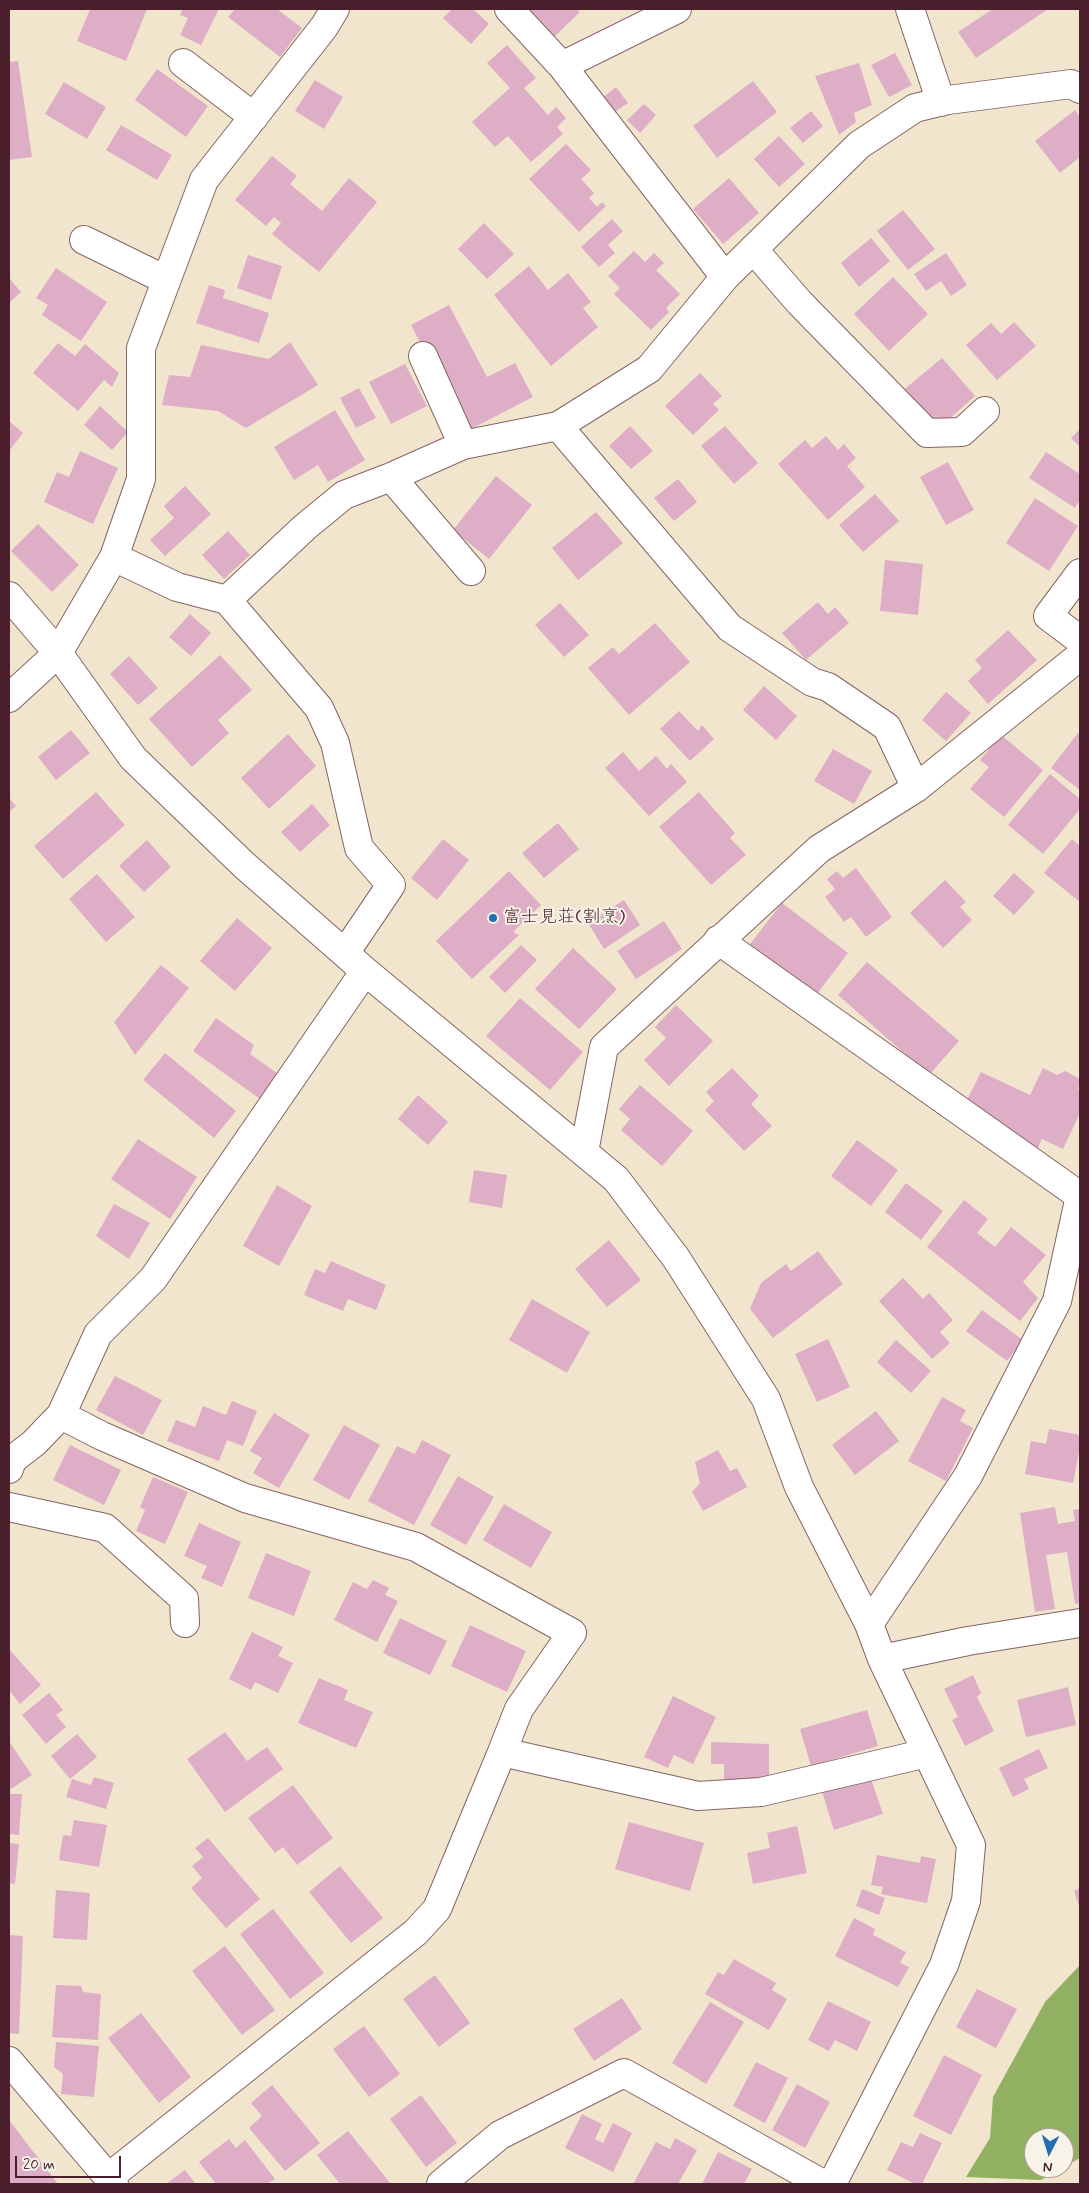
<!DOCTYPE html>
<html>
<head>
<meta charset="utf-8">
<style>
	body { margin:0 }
	#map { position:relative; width:1089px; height:2193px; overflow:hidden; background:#f2e5cd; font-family:Mynerve,sans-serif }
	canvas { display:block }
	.frame { position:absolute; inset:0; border:10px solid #4a1f2b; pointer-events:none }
	.north { position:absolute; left:1024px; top:2128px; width:50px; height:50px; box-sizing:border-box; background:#f7f3e8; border:1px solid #b29e9c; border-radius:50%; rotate:185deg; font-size:14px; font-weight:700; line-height:20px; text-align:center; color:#4a1f2b }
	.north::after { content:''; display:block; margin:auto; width:18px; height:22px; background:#1f6fb2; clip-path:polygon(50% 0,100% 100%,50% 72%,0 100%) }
	.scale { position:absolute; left:15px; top:2156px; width:106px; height:22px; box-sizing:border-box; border:2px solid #4a1f2b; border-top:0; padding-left:6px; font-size:15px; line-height:18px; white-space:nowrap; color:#4a1f2b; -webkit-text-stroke:4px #f7f3e8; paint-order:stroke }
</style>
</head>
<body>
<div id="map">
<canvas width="1089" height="2193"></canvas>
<div class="frame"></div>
<div class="north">N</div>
<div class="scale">20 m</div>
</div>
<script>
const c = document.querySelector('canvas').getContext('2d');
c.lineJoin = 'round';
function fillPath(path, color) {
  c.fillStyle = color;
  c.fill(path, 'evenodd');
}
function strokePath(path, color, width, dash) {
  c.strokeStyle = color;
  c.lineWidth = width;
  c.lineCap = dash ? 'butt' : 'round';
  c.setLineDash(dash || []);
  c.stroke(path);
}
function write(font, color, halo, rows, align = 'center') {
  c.font = font + ' Mynerve,"Klee One",sans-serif';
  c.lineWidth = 4;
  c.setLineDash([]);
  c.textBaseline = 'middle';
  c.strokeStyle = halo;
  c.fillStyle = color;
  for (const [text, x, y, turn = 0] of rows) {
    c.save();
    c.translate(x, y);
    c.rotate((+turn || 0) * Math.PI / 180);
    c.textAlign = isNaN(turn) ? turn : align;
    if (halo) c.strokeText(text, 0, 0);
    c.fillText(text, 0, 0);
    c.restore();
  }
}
fillPath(new Path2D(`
	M1080,1965V2158L1064,2167V2138H1034V2168H1063L1041,2180L966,2177L990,2138L993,2097L1045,2002Z`), '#91b062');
fillPath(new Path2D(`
	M90,9H147L126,61L77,41Z
	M183,9H219L201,45L180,35L188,18L180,15Z
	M235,9H277L302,28L280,57L228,17Z
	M452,9H473L489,24L471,44L443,18Z
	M526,9H576L580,12L554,37Z
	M993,9H1048L976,58L958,32Z
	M507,45L536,78L524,88L548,115L556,107L566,118L557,127L563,134L531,162L508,136L495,147L472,122L510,88L487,63Z
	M895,53L912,85L889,97L871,65Z
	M18,61L32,157L9,160V62Z
	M859,63L872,105L854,113L856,122L839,135L815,76Z
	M157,69L208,106L186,137L135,100Z
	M315,80L343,97L324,129L295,111Z
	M753,81L777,112L717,158L693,126Z
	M64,82L106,107L87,139L45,114Z
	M616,87L628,103L612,114L601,99Z
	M644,104L656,115L640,133L627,120Z
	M1075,110L1080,117V157L1060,173L1035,141Z
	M811,111L823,126L803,143L790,128Z
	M121,125L172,155L157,180L106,150Z
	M779,136L805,164L779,187L754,159Z
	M566,144L591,170L581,179L594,193L589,198L597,207L602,202L606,206L579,232L529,179Z
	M272,156L297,176L290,184L322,211L349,178L377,202L319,272L272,234L281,223L274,217L266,226L235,200Z
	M729,178L759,213L723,244L693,209Z
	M903,210L935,249L908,270L877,231Z
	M612,219L623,231L608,245L615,253L599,267L581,247Z
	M484,223L514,254L487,279L458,249Z
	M871,238L890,261L859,287L841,263Z
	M634,251L645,262L654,253L664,263L656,270L680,294L666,308L669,312L651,330L614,294L620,288L608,276Z
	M946,253L967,285L951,296L941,281L926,291L914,274Z
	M248,255L282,266L271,300L237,288Z
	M529,266L548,290L568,273L591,302L583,308L598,327L551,366L494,295Z
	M56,268L107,302L81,341L42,315L48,305L36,298Z
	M893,277L928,314L889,351L854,314Z
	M9,278L21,292L9,303Z
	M209,285L225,290L223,298L269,313L259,343L196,323Z
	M449,305L487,377L515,363L533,397L467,431L411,325Z
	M1014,322L1036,346L997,380L966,345L991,323L1001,334Z
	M290,342L318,385L246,428L218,411L162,405L169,375L190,377L201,345L269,359Z
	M58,343L75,356L85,344L119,373L112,387L104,380L78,411L33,373Z
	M942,358L975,396L946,422L926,420L901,392Z
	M405,364L427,406L391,424L369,382Z
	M700,373L722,396L713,404L719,410L693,435L665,406Z
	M359,388L376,418L356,428L340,398Z
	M100,406L128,432L112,450L84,425Z
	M335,410L365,460L328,482L318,465L294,480L274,447Z
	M9,421L23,433L9,451Z
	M630,426L653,451L631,469L609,446Z
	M725,426L758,463L734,484L701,446Z
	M1080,429V447L1071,438Z
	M826,436L838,450L844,444L856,458L847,466L865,487L828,520L778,464L805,440L812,448Z
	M80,451L118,468L93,524L44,502L57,472L69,477Z
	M1046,452L1080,474V500L1075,508L1029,478Z
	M948,462L974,510L946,525L920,477Z
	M496,476L532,505L489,559L453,530Z
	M678,479L697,502L674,521L654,498Z
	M185,486L211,514L165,556L150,540L174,518L164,506Z
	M875,494L899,521L863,552L839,525Z
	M1035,498L1078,526L1049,571L1006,543Z
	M596,512L623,543L578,580L552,548Z
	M38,524L79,565L52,592L11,551Z
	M228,531L250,555L224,579L202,555Z
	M885,560L923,564L918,615L880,611Z
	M818,602L828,614L835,607L849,623L806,660L782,633Z
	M560,603L589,635L564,657L535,625Z
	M190,614L211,633L191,656L169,637Z
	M655,623L690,662L629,715L588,668L613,647L619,654Z
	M1008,630L1037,660L988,704L968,681L982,668L975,660Z
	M220,655L252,690L218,720L229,733L192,767L149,719Z
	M129,656L158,688L138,705L110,674Z
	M764,686L797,716L776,740L743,710Z
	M946,692L971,713L946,741L922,720Z
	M679,711L698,731L702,725L714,739L690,761L660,729Z
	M71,730L90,753L56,780L38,757Z
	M1078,733L1080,734V790L1051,768Z
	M288,734L316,766L269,809L241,778Z
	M1001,735L1043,770L1004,817L970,789L989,767L980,760Z
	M833,749L872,771L854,804L814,781Z
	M623,752L639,771L656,756L667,769L671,764L687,782L649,816L605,768Z
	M1050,774L1080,799V809L1043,854L1008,825Z
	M96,792L125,825L63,879L34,846Z
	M699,792L735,833L730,838L746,855L711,885L659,827Z
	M9,798L16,806L9,812Z
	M312,804L330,825L300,852L281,832Z
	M558,823L579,849L544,878L522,853Z
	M443,839L469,860L437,900L411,878Z
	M1072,839L1080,846V902L1044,873Z
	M147,840L171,867L144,892L119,866Z
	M856,868L892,917L866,937L851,917L844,922L825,897L835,889L827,879L837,871L843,878Z
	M509,871L541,905L513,932L519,935L472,979L436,941Z
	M1014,873L1035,892L1014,915L993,896Z
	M97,874L135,917L106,942L69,899Z
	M945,880L966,902L960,907L972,920L943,948L910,913Z
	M624,900L640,925L604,949L588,923Z
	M782,903L848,953L817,994L750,944Z
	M237,918L272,948L235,991L200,961Z
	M664,921L682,949L636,979L617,951Z
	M521,945L537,960L505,993L489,977Z
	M573,948L617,989L579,1029L535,989Z
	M867,962L959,1041L929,1075L838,995Z
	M161,965L189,988L135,1055L114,1022Z
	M520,998L583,1052L550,1090L486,1036Z
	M676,1005L713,1041L669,1086L644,1060L666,1038L655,1027Z
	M216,1018L254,1045L250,1054L281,1076L263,1101L193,1051Z
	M165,1053L236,1111L214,1138L143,1080Z
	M732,1068L759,1096L751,1104L772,1126L744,1151L705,1110L714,1101L706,1092Z
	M1043,1068L1057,1075L1065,1071L1080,1079L1078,1090L1080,1091V1113L1063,1149L1042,1139L1038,1148L961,1112L981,1072L1030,1095Z
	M640,1085L693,1131L662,1166L621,1130L630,1119L619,1109Z
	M418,1095L448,1122L428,1145L398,1119Z
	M138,1139L197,1177L170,1219L111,1179Z
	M857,1140L898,1170L871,1206L831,1176Z
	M474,1170L507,1175L502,1208L469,1202Z
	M906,1183L943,1211L921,1240L885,1212Z
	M277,1185L312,1206L279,1266L243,1246Z
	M964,1200L988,1219L977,1233L995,1247L1011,1227L1046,1255L1023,1282L1038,1298L1020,1321L927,1247Z
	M114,1204L150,1223L129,1259L96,1236Z
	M609,1240L641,1280L607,1307L575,1269Z
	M818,1251L843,1284L773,1338L750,1309L761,1283L786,1264L791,1271Z
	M331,1261L386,1285L376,1310L348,1299L343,1311L304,1295L315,1269L325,1273Z
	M903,1278L923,1299L929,1293L953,1320L940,1332L950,1343L932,1359L879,1301Z
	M532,1299L590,1332L567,1373L509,1340Z
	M982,1310L1023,1340L1007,1361L966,1331Z
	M828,1339L850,1387L817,1402L795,1354Z
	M896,1340L931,1371L911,1393L877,1362Z
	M115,1376L162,1400L143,1435L96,1410Z
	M942,1397L966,1410L960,1421L973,1428L946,1481L908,1461Z
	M232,1401L257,1411L243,1446L227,1440L219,1461L167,1441L176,1420L195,1427L203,1406L226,1415Z
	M876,1411L899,1441L855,1475L832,1445Z
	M274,1413L310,1435L279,1488L253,1473L262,1458L250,1451Z
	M344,1425L380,1445L349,1500L313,1480Z
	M1049,1429L1080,1435V1447L1073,1483L1025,1474L1031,1441L1046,1444Z
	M422,1440L451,1455L414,1525L368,1501L397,1446L415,1454Z
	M70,1445L121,1470L104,1505L53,1480Z
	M718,1450L730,1471L737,1468L747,1487L703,1511L692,1492L700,1483L695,1462Z
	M458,1476L494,1497L466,1545L430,1525Z
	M153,1477L188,1492L165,1544L136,1531L145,1510L140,1507Z
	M504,1504L552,1532L531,1568L483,1540Z
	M1055,1507L1058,1524L1075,1521L1073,1510L1080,1509V1603L1075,1604L1067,1552L1046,1555L1055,1609L1035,1612L1020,1513Z
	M199,1523L241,1542L222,1587L201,1578L207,1566L184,1556Z
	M266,1553L311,1571L294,1616L248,1598Z
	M373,1580L389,1588L385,1595L398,1601L377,1642L334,1620L353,1582L367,1589Z
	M400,1618L447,1641L430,1675L383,1653Z
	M470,1625L526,1651L507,1692L451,1666Z
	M252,1632L283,1647L278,1656L293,1663L278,1693L255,1682L251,1690L229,1679Z
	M9,1649L41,1685L20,1704L9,1690Z
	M973,1675L981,1693L977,1697L994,1731L965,1746L952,1720L958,1717L944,1689Z
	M319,1678L348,1690L344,1700L373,1712L356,1748L298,1723Z
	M1068,1687L1076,1725L1026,1737L1017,1700Z
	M49,1693L63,1710L56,1715L66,1727L46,1744L22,1715Z
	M673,1696L716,1717L693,1764L674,1755L668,1768L644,1757Z
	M867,1710L878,1746L811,1766L800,1729Z
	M225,1732L247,1761L267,1747L283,1769L225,1812L187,1759Z
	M77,1734L97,1757L70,1779L51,1756Z
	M711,1742L769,1744V1781L724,1779V1764H711Z
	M10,1743L32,1775L11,1789L9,1785Z
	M1039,1749L1048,1768L1024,1779L1029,1789L1013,1797L999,1768Z
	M870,1776L883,1814L834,1830L822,1792Z
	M94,1777L114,1783L106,1809L66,1797L72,1779L91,1785Z
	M293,1785L333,1838L297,1865L283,1847L275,1853L248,1818Z
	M9,1794H22L19,1835L9,1834Z
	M74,1820L107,1825L99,1867L59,1860L63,1835L71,1836Z
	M629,1822L704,1843L690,1891L615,1869Z
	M797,1826L807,1873L753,1884L747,1853L770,1848L767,1833Z
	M208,1838L260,1899L226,1928L191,1888L202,1878L192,1866L203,1857L195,1848Z
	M9,1843L19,1844L15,1884L9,1883Z
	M877,1855L920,1863L921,1856L936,1859L927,1903L881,1894L883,1887L871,1885Z
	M340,1866L383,1918L351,1943L309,1892Z
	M1080,1888V1909L1074,1891Z
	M862,1889L885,1898L879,1915L856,1906Z
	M56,1890L90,1893L87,1940L53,1938Z
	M273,1909L324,1973L290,1999L240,1934Z
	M854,1918L875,1929L873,1935L906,1952L900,1963L909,1967L898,1987L835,1956Z
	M9,1935L23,1936L19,2034L9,2033Z
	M225,1946L275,2010L242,2035L192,1971Z
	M734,1959L776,1983L772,1990L787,1999L769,2030L705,1994L718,1972L724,1975Z
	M435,1975L470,2023L439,2047L403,1999Z
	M56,1985L81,1986L83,1992L101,1994L98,2040L52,2037Z
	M977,1989L1017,2009L996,2048L956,2027Z
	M622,1998L642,2029L594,2061L573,2029Z
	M828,2001L871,2022L857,2051L835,2040L829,2051L808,2040Z
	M710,2002L744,2022L706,2084L672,2063Z
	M141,2013L191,2077L159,2103L108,2038Z
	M364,2026L400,2074L369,2097L333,2049Z
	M56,2042L99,2046L94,2097L61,2094L63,2074L54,2067Z
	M944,2055L982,2075L951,2135L913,2116Z
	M756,2062L788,2078L765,2123L733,2106Z
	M797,2084L830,2102L805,2148L772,2130Z
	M272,2085L320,2143L285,2171L249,2128L262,2116L251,2103Z
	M421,2095L457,2143L426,2167L390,2119Z
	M582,2114L602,2124L595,2139L603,2143L613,2123L632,2133L613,2172L565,2148Z
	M9,2120L58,2184H9Z
	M348,2131L391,2184H340L317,2155Z
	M920,2133L942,2143L922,2184H915L887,2170L901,2142L913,2147Z
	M675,2138L697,2150L678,2184H633L656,2142L670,2149Z
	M229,2139L236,2148L245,2140L275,2179L267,2184H216L199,2162Z
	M718,2152L752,2169L744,2184H702Z
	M185,2170L196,2184H166Z`), '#deaec7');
const minor = new Path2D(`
	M509,9L562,66
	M677,9L562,66L725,277
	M910,9L941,102
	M183,63L254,117
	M84,240L166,280
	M753,249L799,302L927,433L962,432L985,411
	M423,356L463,445
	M558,426L730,628L812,682L828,687L887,727L916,788
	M391,477L471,571
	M114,557L177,587L227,600L305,527L344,495L391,477L463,445L558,426L649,369L725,277L859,145L915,108L948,100L1071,84L1080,89
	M1080,573L1048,616L1080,640
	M9,596L58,653L133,758L244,865L365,971L616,1179L676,1258L766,1399L799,1487L869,1624L882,1659L971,1845L966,1901L944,1965L832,2184
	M227,600L319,708L335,743L359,848L391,885L345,953
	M9,698L58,653L114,557L141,479V348L204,180L324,27L335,9
	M718,940L1080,1196
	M584,1152L604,1047L819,849L916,788L1080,656
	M61,1415L98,1334L153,1279L365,971
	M9,1469L12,1460L34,1443L61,1415L102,1436L245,1498L416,1547L572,1633L519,1709L502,1752
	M9,1507L105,1528L184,1599L185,1623
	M869,1624L968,1476L1057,1301L1080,1196
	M882,1659L968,1641L1080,1623
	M9,2061L114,2184
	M108,2178L416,1932L437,1909L502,1752L698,1796L761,1792L927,1753
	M441,2184L500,2135L624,2073L823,2184`);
strokePath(minor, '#856464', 30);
strokePath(minor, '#fff', 28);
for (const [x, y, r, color] of [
	[493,918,5,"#1f6fb2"]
]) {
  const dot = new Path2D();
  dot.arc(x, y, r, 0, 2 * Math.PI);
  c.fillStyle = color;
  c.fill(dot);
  strokePath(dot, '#f7f3e8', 2);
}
write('18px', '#4a1f2b', '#f7f3e8', [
	["富士見荘(割烹)",503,918]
], 'left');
</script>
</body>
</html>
